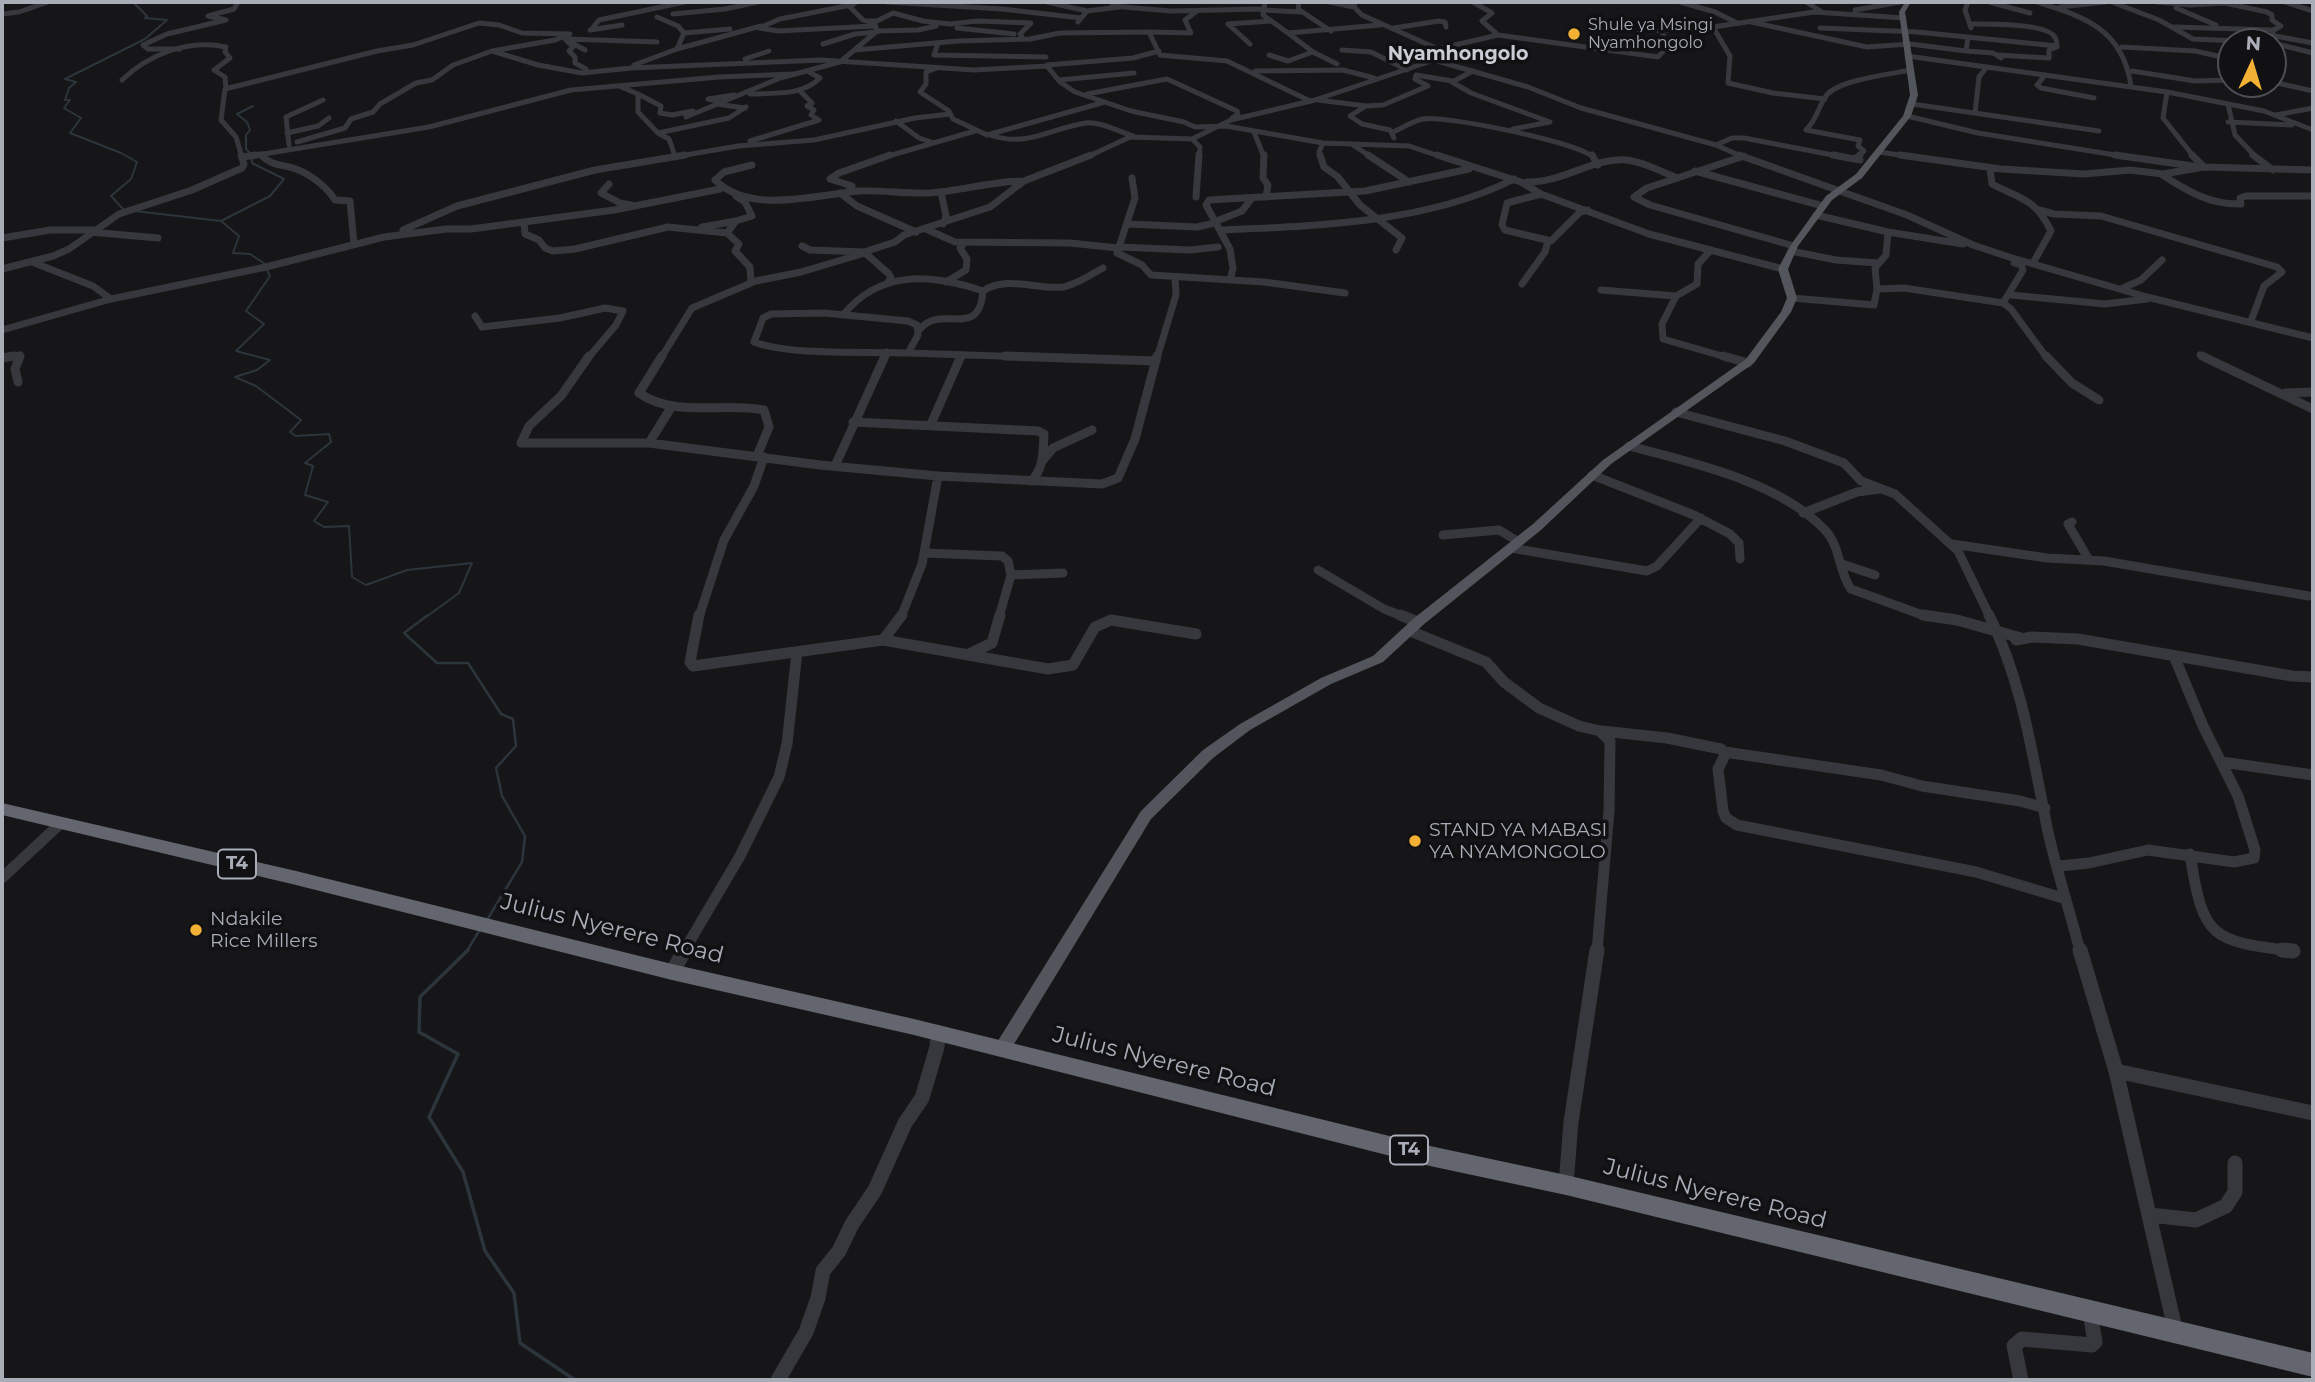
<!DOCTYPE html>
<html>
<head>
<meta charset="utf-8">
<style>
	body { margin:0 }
	#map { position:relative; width:2315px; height:1382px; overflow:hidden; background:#161618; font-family:Montserrat,sans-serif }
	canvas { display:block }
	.frame { position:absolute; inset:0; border:4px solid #a8adb8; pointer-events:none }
	.north { position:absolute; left:2217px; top:28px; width:70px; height:70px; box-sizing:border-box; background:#111113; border:2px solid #4d4f55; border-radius:50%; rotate:4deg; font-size:19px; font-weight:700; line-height:28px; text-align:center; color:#a8adb8 }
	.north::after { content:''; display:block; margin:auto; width:24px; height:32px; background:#f2b134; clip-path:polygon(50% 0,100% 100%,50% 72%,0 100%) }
</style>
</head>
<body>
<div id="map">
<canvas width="2315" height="1382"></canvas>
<div class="frame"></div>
<div class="north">N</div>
</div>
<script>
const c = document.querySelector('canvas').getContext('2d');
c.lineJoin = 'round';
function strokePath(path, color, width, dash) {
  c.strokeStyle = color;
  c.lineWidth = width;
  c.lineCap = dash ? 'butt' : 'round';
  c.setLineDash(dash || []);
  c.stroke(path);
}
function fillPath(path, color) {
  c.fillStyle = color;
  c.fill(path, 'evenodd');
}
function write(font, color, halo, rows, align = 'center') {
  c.font = font + ' Montserrat,sans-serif';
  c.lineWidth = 7;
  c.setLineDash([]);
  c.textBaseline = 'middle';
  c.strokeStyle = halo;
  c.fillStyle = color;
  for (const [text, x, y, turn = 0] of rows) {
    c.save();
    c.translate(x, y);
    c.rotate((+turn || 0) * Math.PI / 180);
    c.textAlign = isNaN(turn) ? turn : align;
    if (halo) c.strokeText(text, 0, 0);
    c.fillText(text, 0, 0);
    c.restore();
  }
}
strokePath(new Path2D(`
	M253,106L237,114L247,122L250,130L246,135V149L252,155V163L284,179L270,196L221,221L239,236L233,253L250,254L265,264
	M123,209L111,196L131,179L137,162L121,153L70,133L81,118L64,108L70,100H65L69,88L76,82L65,79L145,39L167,20L145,18L147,16L133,2
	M134,211L221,221
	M266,268L270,276L246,311L264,324L236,351L270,360L257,370L235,377L256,386L301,420L290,432L296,436L329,434L331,442L305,463L313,466L305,495L328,502L314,521L324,527L349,526L352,577L366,585L407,570L472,563L459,593L426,617`), '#2c353c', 2);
strokePath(new Path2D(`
	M428,615L404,633L437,663H468L501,714L513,719L516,746L496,768L502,796L525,836L522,862L487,920
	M467,951L479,931`), '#2c353c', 2.5);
strokePath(new Path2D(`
	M468,950L420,997L419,1032L458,1054L429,1117L463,1172L485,1251L514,1293L520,1343L575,1380`), '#2c353c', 3.5);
strokePath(new Path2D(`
	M887,2L1002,9L1081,18
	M1047,2L1087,11L1078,22
	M1116,2L1112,6L1171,11L1262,9
	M1265,2L1263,15L1288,33L1380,25
	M1299,2L1298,9L1331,31
	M1329,2L1354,7
	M1680,2L1715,12L1737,23
	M1806,2L1822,12
	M1968,2L1965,10L1971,28
	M1989,2L2030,13
	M2037,2C2086,17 2123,30 2131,86
	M2112,2L2159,20L2193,39L2259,42
	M2157,2L2190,5L2225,3L2267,12L2272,15V20L2281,26L2272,31L2275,38L2263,42
	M2285,2L2313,11
	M851,5L780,19L759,28L778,31L874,26
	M2060,7L2106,2
	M2176,8L2216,25
	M1262,10L1301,12
	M1855,10L1901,2
	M1087,11L1119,7
	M2,14L19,12L48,2
	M673,14L725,9L758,2
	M657,17L678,26L684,33
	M868,21H877L893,13L923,21L950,24L977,21L1031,23L1020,34L1023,39
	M1751,22L1867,47L1910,44L1966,51L1968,38
	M1970,24C1986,24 2045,23 2054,36C2056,38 2057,44 2057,47L2049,50V58L1997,55
	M1713,27L1730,56L1728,83L1773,93L1825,99
	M2174,27L2273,30
	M957,28L1014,34
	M1394,28L1439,21L1445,22L1446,27
	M1820,28L1917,32L2057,46
	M590,30L622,25
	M591,30L599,20L685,2
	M877,31L918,30L936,26
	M1650,31L1713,27L1814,12L1904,18
	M1151,32L1191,33L1185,20L1197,11
	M1498,35L1658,57L1667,47L1662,31
	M2275,36L2313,43
	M567,39L657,42
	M566,40L573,47L569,51L575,57V63L586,69
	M572,43L585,50
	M938,43L934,55L1046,57
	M2273,43L2313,53
	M823,44L855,34L877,32
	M1250,44L1228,24L1271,21
	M2122,47L2195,51L2231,59
	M180,49H148L143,45L167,34L226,20L208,16L234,9L238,2
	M677,49L761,26
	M1438,49L1498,35L1482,21L1492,13L1473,2
	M855,50L958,41L1030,39L1060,33L1149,32L1160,55L1227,61L1310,101
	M1342,50L1371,52L1407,70
	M1966,51L1993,53L2001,58
	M1313,52L1337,64
	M1269,55L1288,61L1313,52L1288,33
	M1907,56L2167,92L2264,111L2313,130
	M745,59L769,51
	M1437,61L1528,87L1581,108L1716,145L1743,157
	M634,65L677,49L684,33L730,29
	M1047,65L1133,58L1159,51
	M937,68L926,72V84L920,92L949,111L953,119L987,135L1105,102
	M1255,71L1343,70L1374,78
	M1473,71L1452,82L1471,93L1550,122L1513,129
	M2132,71L2195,81L2231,80
	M2045,75L2037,85L2041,88L2094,98
	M122,80C149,54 188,39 226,47L225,52L230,58L214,70L225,77L226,88
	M1059,80L1134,73
	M2273,82L2313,91
	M619,86L638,94V112L658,133L669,139L675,156
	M2167,92L2163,118L2194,157
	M638,94L661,106L660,113L672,115L693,111
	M750,94C774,93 802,96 820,78L809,72
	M1087,94L1167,79L1237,111L1238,114L1232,118
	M734,95L708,99L718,101L716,104L745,108
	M1318,100L1366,106L1350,116L1362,124L1390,130L1394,138
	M1912,104L2099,131
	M2228,104L2235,135L2256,157
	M1366,106L1383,105L1428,86L1415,79L1416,75L1452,81
	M1975,113L1979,77L1986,68
	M2276,115L2313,108
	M1907,116L1978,133L2128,157
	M686,117L780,78L840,62L877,31L875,24L863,20L850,7L856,2
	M896,121L919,138L931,142
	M2228,122L2292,125
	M1254,132L1264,157
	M1393,132C1402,128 1413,121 1423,119C1445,115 1577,142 1593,157
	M287,133L318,126L329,118
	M658,133L729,118L746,107
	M990,135C1028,148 1050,128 1086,123C1099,121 1120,132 1133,136
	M1192,139L1200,147L1199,157
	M750,141L819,120L811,115L814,110L807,106L812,103L799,90
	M297,142L345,128L351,119L373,112L380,104L416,83L432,80L453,65L492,51
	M289,145L286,117L323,100
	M1353,145L1371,157
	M1716,145L1732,138H1744L1843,157
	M1879,152L1913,157
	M260,154L262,157
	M242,157L236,137L221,120L225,89L377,51L413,45L479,23L499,25L522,33L570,34L555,40L492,51L538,65L582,73L631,68L821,60L974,70L1047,66L1060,82L1075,92L1131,111L1184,122L1195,127L1226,126L1323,143L1409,146L1442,157
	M245,157L429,127L571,90L719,77L794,74
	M674,157L738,146L814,140L915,118L950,114
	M885,157L975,131
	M1087,157L1130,137L1192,139L1231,120L1315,100L1446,56L1438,49L1362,15L1354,7L1355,2
	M1321,157L1319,152L1323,143
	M1858,157L1864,151L1858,146L1860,140L1806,130C1818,118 1817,109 1826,96C1837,80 1891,74 1911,70`), '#37383d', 5);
strokePath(new Path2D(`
	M261,155C271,166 283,164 296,169C310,174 328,188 335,200L350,201L354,244
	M1264,155L1263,178L1268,185L1266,197
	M1320,155L1324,167L1338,177L1360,205L1402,238L1396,250
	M1368,155L1409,182
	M1437,155L1521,182L1541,194L1649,234L1783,269
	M1592,155L1598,165
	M1739,155L1907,215L1973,245L2009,257L2147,297L2313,338
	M1833,155L1860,160
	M1900,155L2001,169L2084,174L2130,170L2163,174L2204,167L2313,170
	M2115,155L2193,166
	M2192,155L2204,167
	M2253,155L2273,170
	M1744,156L1647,188L1634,197L1650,205L1794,246
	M243,157L256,155
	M1855,159L1860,155
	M752,165L724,172L715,180C750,215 815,195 859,191C882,190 905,194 929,193C961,191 992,181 1024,181
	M1990,168L1992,184C2021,199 2036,199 2051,231L2033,263
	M1695,171L1823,206
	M2161,174C2187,191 2210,205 2241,204L2240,198L2246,196H2313
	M1132,178L1135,198L1117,253L1142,265L1151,275L1264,282L1345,293
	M1527,182C1563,183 1593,157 1627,160C1645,162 1661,172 1678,178
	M609,184L601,193L620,203L631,205
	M848,192L852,186L830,179L839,173L890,155
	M941,192L946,216L943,224
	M840,193L857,206L916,232
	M1541,194L1507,203L1502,225L1505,230L1551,241L1580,212L1588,210
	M1196,197L1199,155
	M2039,210L2054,214L2101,216L2277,267L2282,272L2264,286L2251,321
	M1816,215L1888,232L1963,244
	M1214,222L1242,211L1252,198
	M524,223L525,234L539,240L545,248L553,251L575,249L668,227L727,233L739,244L735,251L750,267L751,283L692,308L661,358
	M1128,224L1197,227L1215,223
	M702,227L736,221
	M926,229L955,242L1070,243L1118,248
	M403,230L457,206L595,170L685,155
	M1220,230C1315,226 1428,223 1514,179
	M90,232L158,238
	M727,233L736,221L752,216L745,202L736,196
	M2,238L50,230H93
	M802,246L810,250L864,252L889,274L891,278L888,282
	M1119,247L1190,250L1218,247
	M1791,251L1836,260L1878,263
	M864,252L895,242L904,235L990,207L1024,181L1091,155
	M32,262L93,286L111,299
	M2,269L53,256L69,249L119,214L192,190L242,168L244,164L241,155
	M1230,280L1233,268L1230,249L1206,205L1209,200L1365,191L1469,169
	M751,282L801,272L865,253
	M946,282L966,270L967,259L960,248L964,243
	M1522,284L1545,252L1548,241
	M2123,288L2141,280L2162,260
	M1877,289L1904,288L2003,303L2023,270L2021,265L2014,263
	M1601,290L1676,296L1697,284L1698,264L1711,250
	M983,291C1008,275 1036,290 1063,287C1076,285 1092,274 1103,268
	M2011,295L2105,304L2147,299
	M1676,296L1662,324L1663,339L1729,358
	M1792,298L1874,305L1877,289L1875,268L1886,255L1888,232
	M2003,303L2011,309L2047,358
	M824,313L908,321L917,325L918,335L908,353C865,351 792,356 754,342L763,318L771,314Z
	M843,315C880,269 932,274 983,291C979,341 942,303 920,329
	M475,316L482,327L560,318L605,308L623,311L616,325L588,358
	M2,330L111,299L266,267L384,237L446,229H471L614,210L720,189
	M908,353L1058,358
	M2200,355L2206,358
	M4,358L20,355L19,358
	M884,358L887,352
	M960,358L961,355
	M1157,358L1176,295L1175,277`), '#37383d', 7);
strokePath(new Path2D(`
	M589,356L561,396L529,426L521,443H649L820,465L938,476L1102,484L1118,478L1135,439L1157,356
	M662,356L639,393C675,418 723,402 764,410L769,427L757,456
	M1005,356L1156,361
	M1723,356L1748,363
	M2046,356L2072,383L2099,400
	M2202,356L2313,409
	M2,358L14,356
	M18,382L15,369L20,356
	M2285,393L2313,392
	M1676,412L1785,441L1844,463L1861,481L1895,494L1958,551L1990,617
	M853,422L1038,431L1044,434C1043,451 1044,469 1031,481
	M931,424L961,356
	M649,443L672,406
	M1629,446C1691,462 1780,482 1825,530C1841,547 1838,571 1851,589L1928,617
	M1043,460L1053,448L1092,430
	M835,466L885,356
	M1592,475L1694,515L1730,534L1739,543L1740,559
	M1803,513L1857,492L1880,489
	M2072,522L2068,524L2089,560
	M1443,535L1499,530L1519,542
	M1952,544L2047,558L2104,561L2309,596
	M1511,548L1647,571L1657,566L1701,518
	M924,553L1002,556L1008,561L1011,575
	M1842,564L1875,575
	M1318,570L1384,609L1405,617
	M699,617L724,540L754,486L764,457
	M901,617L922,564L938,476
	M999,617L1011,575L1063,573`), '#37383d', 9);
strokePath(new Path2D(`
	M699,615L690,662L693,666L883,640L1048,669L1073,665L1095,627L1111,620L1196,634
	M1400,615L1418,622
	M1923,615L1957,620L2021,638
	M1989,615C2023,683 2033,759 2048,832C2057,872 2070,912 2080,951
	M1410,631L1486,662L1504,682L1539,708L1579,726L1600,731L1610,741L1609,811L1597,951
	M883,640L902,615
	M2016,640L2032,637L2078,639L2292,676L2313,677
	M969,654L992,643L1000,615
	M1602,731L1667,738L1721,749L1725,755L1718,769L1723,811L1726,818L1737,825L1976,872L2066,899
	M1725,752L1881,775L1922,786L2020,801L2045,808
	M2222,762L2313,775
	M2190,854C2203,939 2211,941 2293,951
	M2059,866L2089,863L2148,850L2234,862L2254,858L2255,850L2238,796L2203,726L2174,656
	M2,878L61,823
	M684,951L740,856L779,777L787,744L797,652`), '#37383d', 11);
strokePath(new Path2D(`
	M2080,950L2116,1071L2176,1333
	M2282,950L2293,951
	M672,972L685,950
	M2116,1071L2313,1113
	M1566,1185L1571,1122L1597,950
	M2150,1215L2196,1220L2226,1206L2235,1192V1163
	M778,1380L806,1332L818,1298L823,1271L839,1251L852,1224L875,1190L905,1123L922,1098L937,1047L938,1033
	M2021,1380L2014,1346L2022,1339L2092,1345L2095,1342L2090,1313`), '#37383d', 15);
fillPath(new Path2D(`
	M1905,2H1911L1905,12L1918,95L1911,116L1862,178L1832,200L1798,246L1788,269L1797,298L1791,312L1754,363L1611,464L1541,530L1423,625L1383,662L1331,684L1250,730L1213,758L1151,819L1008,1054L1002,1057L996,1054L993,1049L996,1044L1141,811L1203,750L1240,724L1321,678L1373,656L1413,619L1533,524L1603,460L1746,359L1781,312L1787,298L1778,269L1790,246L1826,196L1856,174L1903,116L1910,95L1899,12Z`), '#53555c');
fillPath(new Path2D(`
	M2,803L296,871L672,964L914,1019L1430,1146L1566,1175L2313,1353V1377L1566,1195L1430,1166L914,1035L672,980L296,885L2,815Z`), '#63666e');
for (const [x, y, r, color] of [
	[1574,34,7,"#f2b134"],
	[1415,841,7,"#f2b134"],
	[196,930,7,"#f2b134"]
]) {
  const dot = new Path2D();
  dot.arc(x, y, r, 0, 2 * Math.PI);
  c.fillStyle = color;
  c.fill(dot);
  strokePath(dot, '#111113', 2.5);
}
write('16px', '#a8adb8', '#111113', [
	["Shule ya Msingi",1588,25],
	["Nyamhongolo",1588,43]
], 'left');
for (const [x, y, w] of [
	[237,864,38],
	[1409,1150,38]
]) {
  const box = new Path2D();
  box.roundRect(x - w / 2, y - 14.5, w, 29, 5);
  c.fillStyle = '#111113';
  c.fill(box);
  strokePath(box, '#a8adb8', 2);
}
write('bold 18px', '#a8adb8', null, [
	["T4",237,864],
	["T4",1409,1150]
]);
write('bold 19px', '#c9ccd4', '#111113', [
	["Nyamhongolo",1458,54]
]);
write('19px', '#a8adb8', '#111113', [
	["STAND YA MABASI",1429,830],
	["YA NYAMONGOLO",1429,852],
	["Ndakile",210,919],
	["Rice Millers",210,941]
], 'left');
write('23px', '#a8adb8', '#111113', [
	["Julius Nyerere Road",612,929,14],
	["Julius Nyerere Road",1164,1062,14],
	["Julius Nyerere Road",1715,1194,14]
]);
</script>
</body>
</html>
